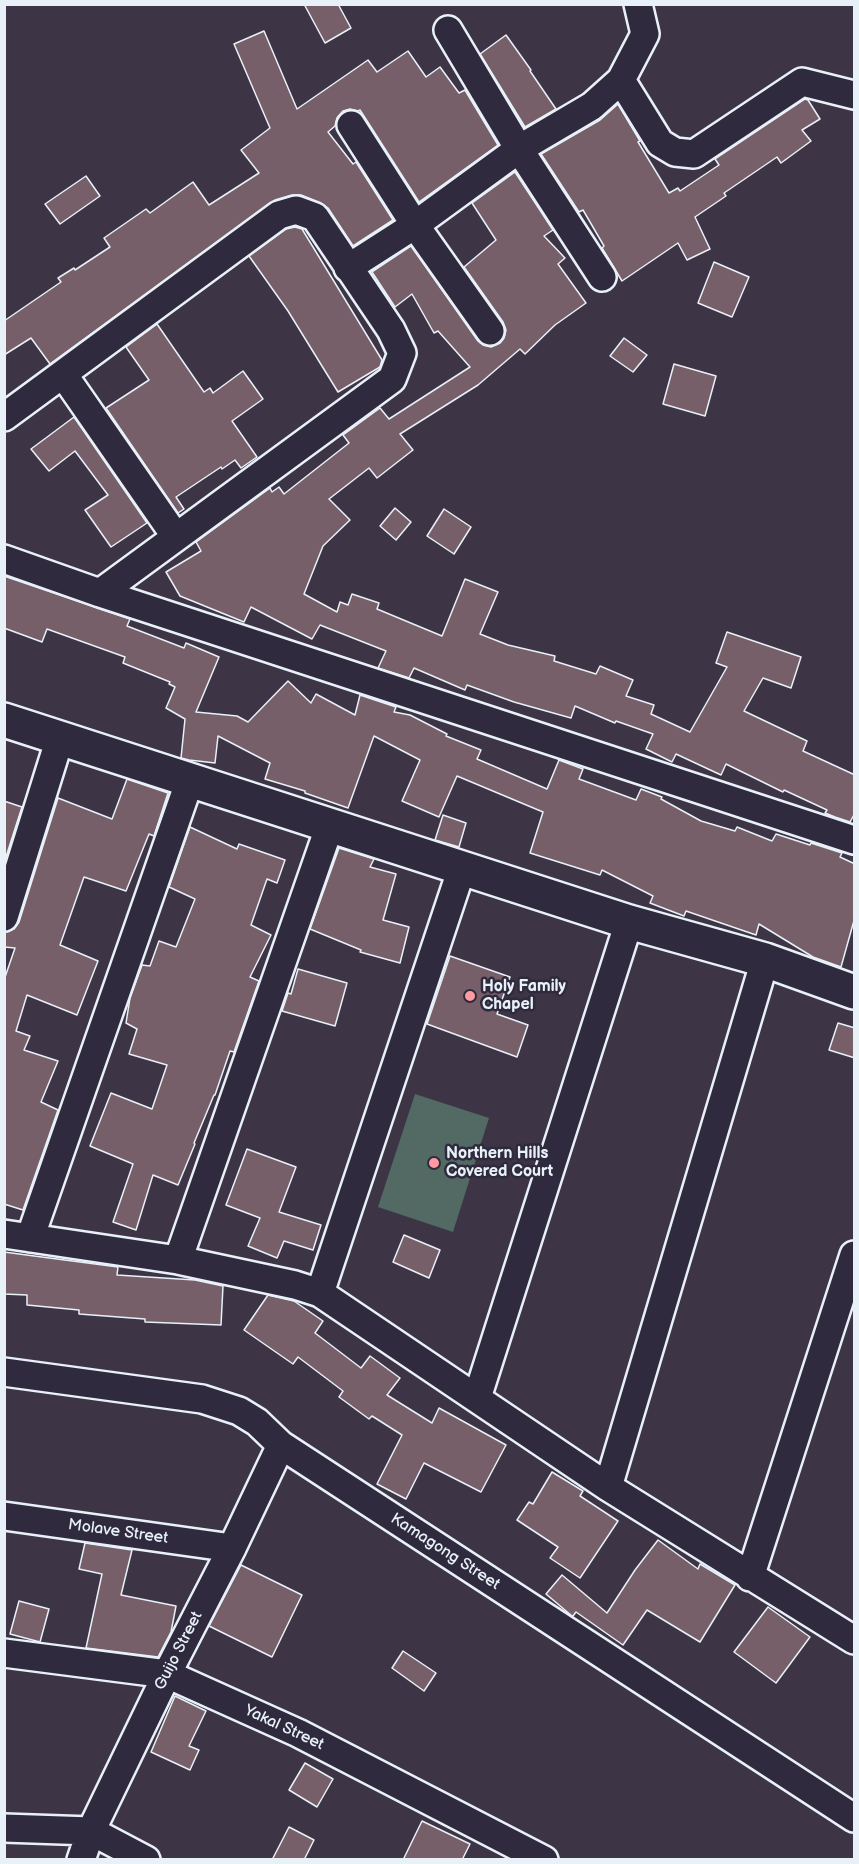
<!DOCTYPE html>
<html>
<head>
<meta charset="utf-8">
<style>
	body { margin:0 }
	#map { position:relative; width:859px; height:1864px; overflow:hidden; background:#3d3546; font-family:"Balsamiq Sans",sans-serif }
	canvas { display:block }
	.frame { position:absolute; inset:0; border:6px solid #e8f1f8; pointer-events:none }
</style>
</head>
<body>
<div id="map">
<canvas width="859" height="1864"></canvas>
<div class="frame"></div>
</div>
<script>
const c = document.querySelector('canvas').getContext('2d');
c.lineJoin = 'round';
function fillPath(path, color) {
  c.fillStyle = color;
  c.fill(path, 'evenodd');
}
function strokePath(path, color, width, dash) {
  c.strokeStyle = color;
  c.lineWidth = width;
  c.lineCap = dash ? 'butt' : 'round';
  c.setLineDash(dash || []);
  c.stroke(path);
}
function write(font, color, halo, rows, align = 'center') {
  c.font = font + ' "Balsamiq Sans",sans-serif';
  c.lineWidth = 5;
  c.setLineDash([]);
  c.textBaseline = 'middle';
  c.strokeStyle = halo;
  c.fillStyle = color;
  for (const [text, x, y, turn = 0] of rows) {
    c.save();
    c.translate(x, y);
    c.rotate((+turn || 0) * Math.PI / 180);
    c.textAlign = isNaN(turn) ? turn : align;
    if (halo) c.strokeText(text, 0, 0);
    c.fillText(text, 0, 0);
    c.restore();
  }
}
fillPath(new Path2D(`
	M415,1094L489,1118L453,1232L378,1207Z`), '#536964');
const building = new Path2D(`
	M304,4H338L351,28L325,43Z
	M264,31L297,109L368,60L377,72L408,51L426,77L440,67L459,93L465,90L498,145L419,202L360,110L358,111L350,109L343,111L337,118L335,126L328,132L353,164L356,162L393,220L353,246L328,208L321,203L301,195H292L275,200L50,364L31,338L4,355V321L61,282L58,278L74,268L75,270L110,247L104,238L146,209L150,213L193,182L209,205L259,173L241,150L270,128L234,44Z
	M506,35L531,70L530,71L556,109L525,127L480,54Z
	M805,99L808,100L820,119L802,130L811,141L781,163L777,157L724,193L726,196L695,217L710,249L687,260L678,243L622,281L602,248L604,246L583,210L579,212L541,154L600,120L618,104L640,141L638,142L669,193L678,188L680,191L719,165L715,159Z
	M515,172L553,230L544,236L565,258L558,264L586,303L555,325L525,354L520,349L478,385L400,434L413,450L377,478L369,468L329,499L350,520L323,546L304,594L337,612L340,602L348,605L352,594L379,603L377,609L442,636L465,579L498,592L480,634L508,645L555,656L554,661L596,674L600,666L633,680L626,696L654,705L651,714L690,732L727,667L716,663L727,632L801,657L791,688L763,678L744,711L807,741L803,751L855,775V813L850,822L835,817L825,813L827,810L784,790L783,792L726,764L721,775L676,754L672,762L646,749L653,734L616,721L615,723L575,706L571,718L514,702L467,685L465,690L414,668L409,678L378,668L386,651L320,625L312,639L251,607L244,622L180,596L166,572L201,551L196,542L270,488L272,492L279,487L284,494L349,443L343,435L380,408L389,419L470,367L438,331L434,333L412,294L395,307L372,272L411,246L478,341L483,345L491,347L500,343L504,338L506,330L503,322L464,267L496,240L472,203Z
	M86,176L100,196L60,224L45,204Z
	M295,227L302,229L382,360L380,367L338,392L288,311L249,256L286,229Z
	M714,262L749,277L732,317L698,303Z
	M157,324L204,392L210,388L213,393L243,371L263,399L232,421L257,457L241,468L235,460L222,469L221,467L176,497L184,509L178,513L106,408L149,380L126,347Z
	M624,338L647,355L633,372L610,356Z
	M674,364L716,376L705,416L663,404Z
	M74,417L147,523L111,547L85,510L108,495L75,451L49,471L31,449Z
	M395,508L411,522L396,540L380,526Z
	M444,509L471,527L454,554L427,536Z
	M4,576L130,619L127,626L184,648L186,643L219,657L196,712L237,716L248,722L288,681L311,703L316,694L355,715L360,695L396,707L394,712L410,715L447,734L446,736L481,750L477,759L547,789L559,760L583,769L579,779L636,800L641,789L662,797L661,799L701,821L735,831L737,827L772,841L776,834L810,845L811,843L842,853L840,857L855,864V917L841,967L813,957L759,924L756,935L686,911L684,916L650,903L653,896L602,870L600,875L530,853L543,812L457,776L439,817L402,801L420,760L374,736L348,808L305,793V791L265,779L270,763L218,736L215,763L189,760L181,758L185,719L166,708L175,687L169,684L170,682L123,663L125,657L47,629L42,642L4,628Z
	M127,779L168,793L154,836L149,834L126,891L84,877L60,945L98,961L77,1015L27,995L16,1031L30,1036L24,1050L58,1061L41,1102L58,1110L23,1210L4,1204V980L15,948L4,947V932L14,929L19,922L58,798L112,819Z
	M4,801L22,807L4,863Z
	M443,815L466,823L459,847L435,840Z
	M190,827L237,849L239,844L285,860L277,883L267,879L251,925L271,935L250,977L259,981L234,1052L230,1051L215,1095H214L194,1143L195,1144L178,1185L153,1175L136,1230L113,1222L133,1164L90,1146L111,1093L152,1109L167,1065L129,1054L137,1029L126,1023L130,998L142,965L150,966L159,941L176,947L195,899L169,887Z
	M339,848L374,859L370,867L396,874L383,920L409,927L400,963L360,952L361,950L310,929Z
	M450,956L510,977L497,1014L528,1025L517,1057L427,1024Z
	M298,969L347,983L335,1026L282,1011L288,993L291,994Z
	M838,1023L855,1028V1058L829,1050Z
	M247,1149L296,1167L279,1212L321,1225L313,1250L284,1241L277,1258L248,1246L260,1218L226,1205Z
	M404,1235L440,1250L429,1278L393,1262Z
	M4,1252L118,1267L117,1275L195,1280L223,1286L221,1325L145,1322V1319L79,1314V1310L27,1305V1295L4,1294Z
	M268,1295L294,1301L323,1321L315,1333L361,1368L370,1356L400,1378L387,1395L432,1423L439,1408L506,1445L481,1492L424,1463L406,1499L377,1484L402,1435L372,1416L369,1419L339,1397L343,1391L298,1357L293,1364L244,1330Z
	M552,1472L583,1491L580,1496L618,1521L580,1578L550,1558L558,1547L517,1520L529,1502L533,1504Z
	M658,1540L698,1569L700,1564L735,1585L700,1642L647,1610L623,1645L576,1612L573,1616H572L546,1594L562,1575L607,1613L635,1570Z
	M85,1543L132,1550L121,1595L176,1606L171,1632L158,1657L86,1648L102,1574L79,1569Z
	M241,1565L302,1595L272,1657L209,1626Z
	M19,1601L49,1609L40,1642L10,1634Z
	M768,1607L810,1637L776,1683L734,1652Z
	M403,1651L436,1673L424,1691L392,1668Z
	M175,1696L206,1711L189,1746L199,1750L190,1770L151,1752Z
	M305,1763L333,1779L317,1807L289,1790Z
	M422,1821L470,1844L462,1860H403Z
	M289,1827L314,1840L304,1860H272Z`);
fillPath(building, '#775f69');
strokePath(building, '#e8f1f8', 1.5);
const street = new Path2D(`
	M448,30L519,149L602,277
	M621,80L660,143L675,152L694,154L802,82L854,95
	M351,125L415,225L490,331
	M348,268L415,225L519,149L592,106L621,80L645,34L638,4
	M63,374L176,537
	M4,417L279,215L296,210L315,217L391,330L402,353L392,379L100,593
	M4,559L100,593L854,840
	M4,917L60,738
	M4,1234L178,1260L295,1285L320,1293L608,1487L854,1640
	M30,1238L190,780
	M178,1260L330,825
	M320,1293L462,868
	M4,1372L202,1399L239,1411L257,1422L281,1445L854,1818
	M477,1398L629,922
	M608,1487L765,960
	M4,1516L232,1548
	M750,1577L854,1255
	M4,1653L167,1674L298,1733L544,1860
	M4,1828L91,1831L146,1860
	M81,1860L91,1831L167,1674L232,1548L281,1445`);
const secondary = new Path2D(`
	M4,720L629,922L765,960L854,992`);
strokePath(street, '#e8f1f8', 32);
strokePath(secondary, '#e8f1f8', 38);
strokePath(street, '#2f2a3d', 27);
strokePath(secondary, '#2f2a3d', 33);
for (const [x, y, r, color] of [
	[470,996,6,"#ff9aa2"],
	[434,1163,6,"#ff9aa2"]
]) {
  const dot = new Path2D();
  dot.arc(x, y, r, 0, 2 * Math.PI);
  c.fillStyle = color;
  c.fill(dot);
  strokePath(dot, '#2f2a3d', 2);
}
write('bold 16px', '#e8f1f8', '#2f2a3d', [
	["Holy Family",482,987],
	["Chapel",482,1005],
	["Northern Hills",446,1154],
	["Covered Court",446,1172]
], 'left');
write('16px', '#e8f1f8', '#2f2a3d', [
	["Molave Street",118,1532,8],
	["Kamagong Street",445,1552,33],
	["Guijo Street",179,1651,-63],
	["Yakal Street",284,1728,25]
]);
</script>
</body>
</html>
